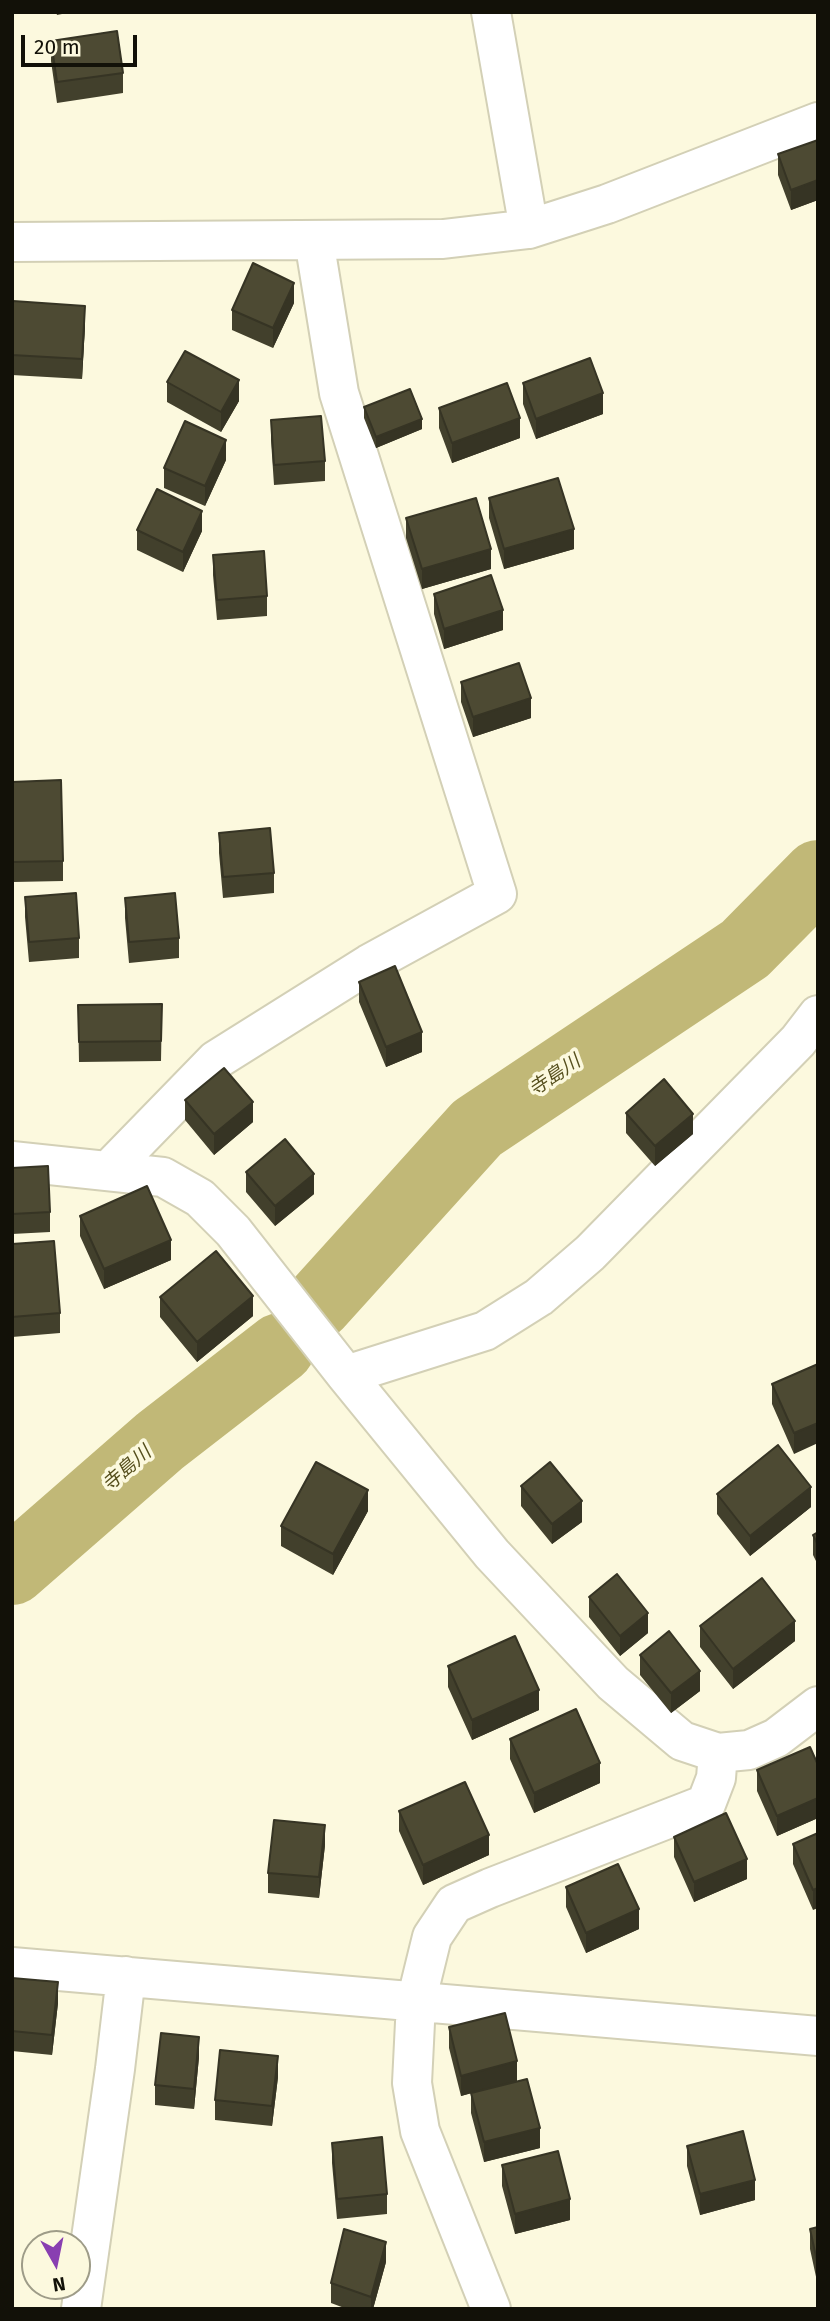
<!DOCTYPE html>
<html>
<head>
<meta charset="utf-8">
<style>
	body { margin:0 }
	#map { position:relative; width:830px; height:2321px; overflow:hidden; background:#fcf9de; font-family:"Fira Sans",sans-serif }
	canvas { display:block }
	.frame { position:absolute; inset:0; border:14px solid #121108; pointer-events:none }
	.north { position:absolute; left:21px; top:2230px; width:70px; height:70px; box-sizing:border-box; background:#fcf9de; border:2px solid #9e9c88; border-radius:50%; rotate:171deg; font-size:19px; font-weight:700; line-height:28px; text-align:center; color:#121108 }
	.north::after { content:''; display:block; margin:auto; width:24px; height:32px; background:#893fb1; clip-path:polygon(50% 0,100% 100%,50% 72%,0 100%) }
	.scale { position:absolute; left:21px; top:35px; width:116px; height:32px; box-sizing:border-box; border:4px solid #121108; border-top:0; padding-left:9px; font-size:21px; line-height:24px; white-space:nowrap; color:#121108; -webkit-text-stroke:5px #fcf9de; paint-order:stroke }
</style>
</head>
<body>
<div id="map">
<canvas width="830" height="2321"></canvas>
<div class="frame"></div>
<div class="north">N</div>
<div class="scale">20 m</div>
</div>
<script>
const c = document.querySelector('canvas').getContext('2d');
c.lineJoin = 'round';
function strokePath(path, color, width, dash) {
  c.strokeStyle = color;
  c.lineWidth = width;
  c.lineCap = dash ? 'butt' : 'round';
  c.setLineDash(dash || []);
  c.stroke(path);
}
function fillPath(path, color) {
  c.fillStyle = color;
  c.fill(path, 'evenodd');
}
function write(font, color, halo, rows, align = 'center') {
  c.font = font + ' "Fira Sans","Noto Sans JP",sans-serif';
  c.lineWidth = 7;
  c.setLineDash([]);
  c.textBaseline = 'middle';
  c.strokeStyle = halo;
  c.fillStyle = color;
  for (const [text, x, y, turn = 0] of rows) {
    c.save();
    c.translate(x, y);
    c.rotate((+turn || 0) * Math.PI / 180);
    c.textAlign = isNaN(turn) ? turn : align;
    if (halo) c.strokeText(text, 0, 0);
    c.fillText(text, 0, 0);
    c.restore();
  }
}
strokePath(new Path2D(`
	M317,1305L477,1128L745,949L818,875
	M12,1570L160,1441L280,1348`), '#c1b877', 70);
const minor = new Path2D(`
	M491,12L529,229
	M12,242L443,239L529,229L607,204L818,122
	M12,1161L163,1177L200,1198L233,1231L346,1375L492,1554L613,1683L682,1741L718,1753L749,1750L776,1738L818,1706
	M109,1170L216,1060L369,964L497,894L339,393L314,240
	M346,1375L485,1331L539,1297L590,1253L798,1041L818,1015
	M12,1967L818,2036
	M81,2309L115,2069L126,1976
	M491,2309L420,2131L412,2083L416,2002L432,1937L454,1904L490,1888L706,1804L716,1778L718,1753`);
strokePath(minor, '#d3d0b6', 42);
strokePath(minor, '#fff', 38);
fillPath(new Path2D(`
	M56,12H72L57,15Z
	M51,41L123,73V93L57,103L51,61Z
	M818,140V200L791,210L778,175V154Z
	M294,303L273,348L232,330V310Z
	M12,323L85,326L82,379L12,375Z
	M167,382L239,401L221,432L167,402Z
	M523,383L603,414L536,439L523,404Z
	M364,407L422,429L376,448L364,418Z
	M439,408L520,438L452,463L439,428Z
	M271,420L325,461V481L274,485L271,440Z
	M226,460L205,506L164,488V468Z
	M489,498L574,549L504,569L489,518Z
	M406,518L491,569L422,589L406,538Z
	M137,530L202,531L183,572L137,550Z
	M213,555L267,596V616L217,620L213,575Z
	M434,594L503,630L444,649L434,614Z
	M461,682L531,718L473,737L461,702Z
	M12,782L63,861V881L13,882Z
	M219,833L274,873V893L223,898L219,853Z
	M25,897L79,938V958L29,962L25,917Z
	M125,898L179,938V958L129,963L125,918Z
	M359,982L422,1052L386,1067L359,1002Z
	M162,1004L161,1061L79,1062L78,1005Z
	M185,1100L253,1122L214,1155L185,1120Z
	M626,1113L693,1134L655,1166L626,1133Z
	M12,1168L50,1212V1232L12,1234Z
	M246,1172L314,1194L275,1226L246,1192Z
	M80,1216L171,1260L104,1289L80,1236Z
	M12,1244L60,1313V1333L12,1337Z
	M160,1297L253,1316L197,1362L160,1317Z
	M818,1364L794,1454L772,1404V1384Z
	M521,1486L582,1522L552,1544L521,1506Z
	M717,1494L811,1507L750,1556L717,1514Z
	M368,1511L333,1575L281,1546V1526Z
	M818,1532V1565L813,1555V1535Z
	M589,1597L648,1633L620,1656L589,1617Z
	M700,1626L795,1641L733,1689L700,1647Z
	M640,1655L700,1691L671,1713L640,1675Z
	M448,1666L539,1710L472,1740L448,1687Z
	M510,1739L600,1783L534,1813L510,1759Z
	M818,1765V1818L777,1836L757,1791V1770Z
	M399,1811L489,1855L423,1885L399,1831Z
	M818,1833L813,1910L793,1864V1844Z
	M674,1837L747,1879L694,1902L674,1857Z
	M325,1845L319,1898L268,1893V1873Z
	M566,1887L639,1929L586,1953L566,1907Z
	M12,1978L58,2003L52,2055L12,2051Z
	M449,2027L517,2081L540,2148L484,2162L471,2113V2093L461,2096L449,2048Z
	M199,2057L194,2109L155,2105V2085Z
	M278,2077L272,2126L215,2120V2100Z
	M332,2143L387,2194V2214L337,2219L332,2163Z
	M687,2146L755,2200L700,2215L687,2166Z
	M502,2165L570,2220L515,2234L502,2186Z
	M818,2227V2286L810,2249V2229Z
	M386,2262L373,2309H347L331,2303V2283Z`), '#42402c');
fillPath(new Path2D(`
	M818,180V200L791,210V190Z
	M294,283V303L273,348V328Z
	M85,306V326L82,379V359Z
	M239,380V401L221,432V412Z
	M603,393V414L536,439V419Z
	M520,418V438L452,463V443Z
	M422,419V429L376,448V437Z
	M226,440V460L205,506V486Z
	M202,511V531L183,572V552Z
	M574,529V549L504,569V549Z
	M491,549V569L422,589V569Z
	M503,610V630L444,649V629Z
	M531,698V718L473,737V717Z
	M422,1032V1052L386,1067V1047Z
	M253,1102V1122L214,1155V1134Z
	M693,1114V1134L655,1166V1146Z
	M314,1174V1194L275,1226V1206Z
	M171,1240V1260L104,1289V1269Z
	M253,1296V1316L197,1362V1342Z
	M818,1423V1443L794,1454V1433Z
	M811,1487V1507L750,1556V1536Z
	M368,1490V1511L333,1575V1554Z
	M582,1501V1522L552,1544V1524Z
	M648,1613V1633L620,1656V1636Z
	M795,1621V1641L733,1689V1669Z
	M700,1671V1691L671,1713V1693Z
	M539,1690V1710L472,1740V1720Z
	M600,1763V1783L534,1813V1793Z
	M818,1798V1818L777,1836V1816Z
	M325,1825V1845L319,1898V1877Z
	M489,1835V1855L423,1885V1865Z
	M747,1859V1879L694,1902V1882Z
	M818,1888V1908L813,1910V1890Z
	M639,1909V1929L586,1953V1933Z
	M58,1982V2003L52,2055V2035Z
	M199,2037V2057L194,2109V2089Z
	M278,2056V2077L272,2126V2106Z
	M517,2061V2081L461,2096V2076Z
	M540,2128V2148L484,2162V2142Z
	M755,2180V2200L700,2215V2194Z
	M570,2199V2220L515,2234V2214Z
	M386,2242V2262L373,2309H371V2297Z`), '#363424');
const building = new Path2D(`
	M117,31L123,73L57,82L51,41Z
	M818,140V180L791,190L778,154Z
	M253,263L294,283L273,328L232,310Z
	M13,301L85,306L82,359L12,355Z
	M185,351L239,380L221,412L167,382Z
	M590,358L603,393L536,419L523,383Z
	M507,383L520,418L452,443L439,408Z
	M410,389L422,419L376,437L364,407Z
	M321,416L325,461L274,465L271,420Z
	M185,421L226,440L205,486L164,468Z
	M558,478L574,529L504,549L489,498Z
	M157,489L202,511L183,552L137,530Z
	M476,498L491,549L422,569L406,518Z
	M264,551L267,596L217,600L213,555Z
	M491,575L503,610L444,629L434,594Z
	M519,663L531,698L473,717L461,682Z
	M61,780L63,861L13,862L12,782Z
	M270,828L274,873L223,877L219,833Z
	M76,893L79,938L29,942L25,897Z
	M175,893L179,938L129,942L125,898Z
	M395,966L422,1032L386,1047L359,982Z
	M162,1004L161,1041L79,1042L78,1005Z
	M224,1068L253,1102L214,1134L185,1100Z
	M664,1079L693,1114L655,1146L626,1113Z
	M285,1139L314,1174L275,1206L246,1172Z
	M48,1166L50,1212L12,1214V1168Z
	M147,1186L171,1240L104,1269L80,1216Z
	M54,1241L60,1313L12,1317V1244Z
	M216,1251L253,1296L197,1342L160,1297Z
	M818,1364V1423L794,1433L772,1384Z
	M778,1445L811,1487L750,1536L717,1494Z
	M316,1462L368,1490L333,1554L281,1526Z
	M550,1462L582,1501L552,1524L521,1486Z
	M818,1532V1545L813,1535Z
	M617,1574L648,1613L620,1636L589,1597Z
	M762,1578L795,1621L733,1669L700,1626Z
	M669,1631L700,1671L671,1693L640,1655Z
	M515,1636L539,1690L472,1720L448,1666Z
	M576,1709L600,1763L534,1793L510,1739Z
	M810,1747L818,1765V1798L777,1816L757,1770Z
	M465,1782L489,1835L423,1865L399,1811Z
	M726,1813L747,1859L694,1882L674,1837Z
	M274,1820L325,1825L319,1877L268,1873Z
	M818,1833V1888L813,1890L793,1844Z
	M618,1864L639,1909L586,1933L566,1887Z
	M12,1978L58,1982L52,2035L12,2031Z
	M505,2013L517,2061L461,2076L449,2027Z
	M161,2033L199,2037L194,2089L155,2085Z
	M220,2050L278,2056L272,2106L215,2100Z
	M527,2079L540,2128L484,2142L471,2093Z
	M743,2131L755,2180L700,2194L687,2146Z
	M382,2137L387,2194L337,2199L332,2143Z
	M558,2151L570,2199L515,2214L502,2165Z
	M818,2227V2266L810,2229Z
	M344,2229L386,2242L371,2297L331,2283Z`);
fillPath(building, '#4d4a33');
strokePath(building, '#363424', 2);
write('italic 19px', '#564f1d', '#fcf9de', [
	["寺島川",555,1076,-34],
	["寺島川",127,1469,-41]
]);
</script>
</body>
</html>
